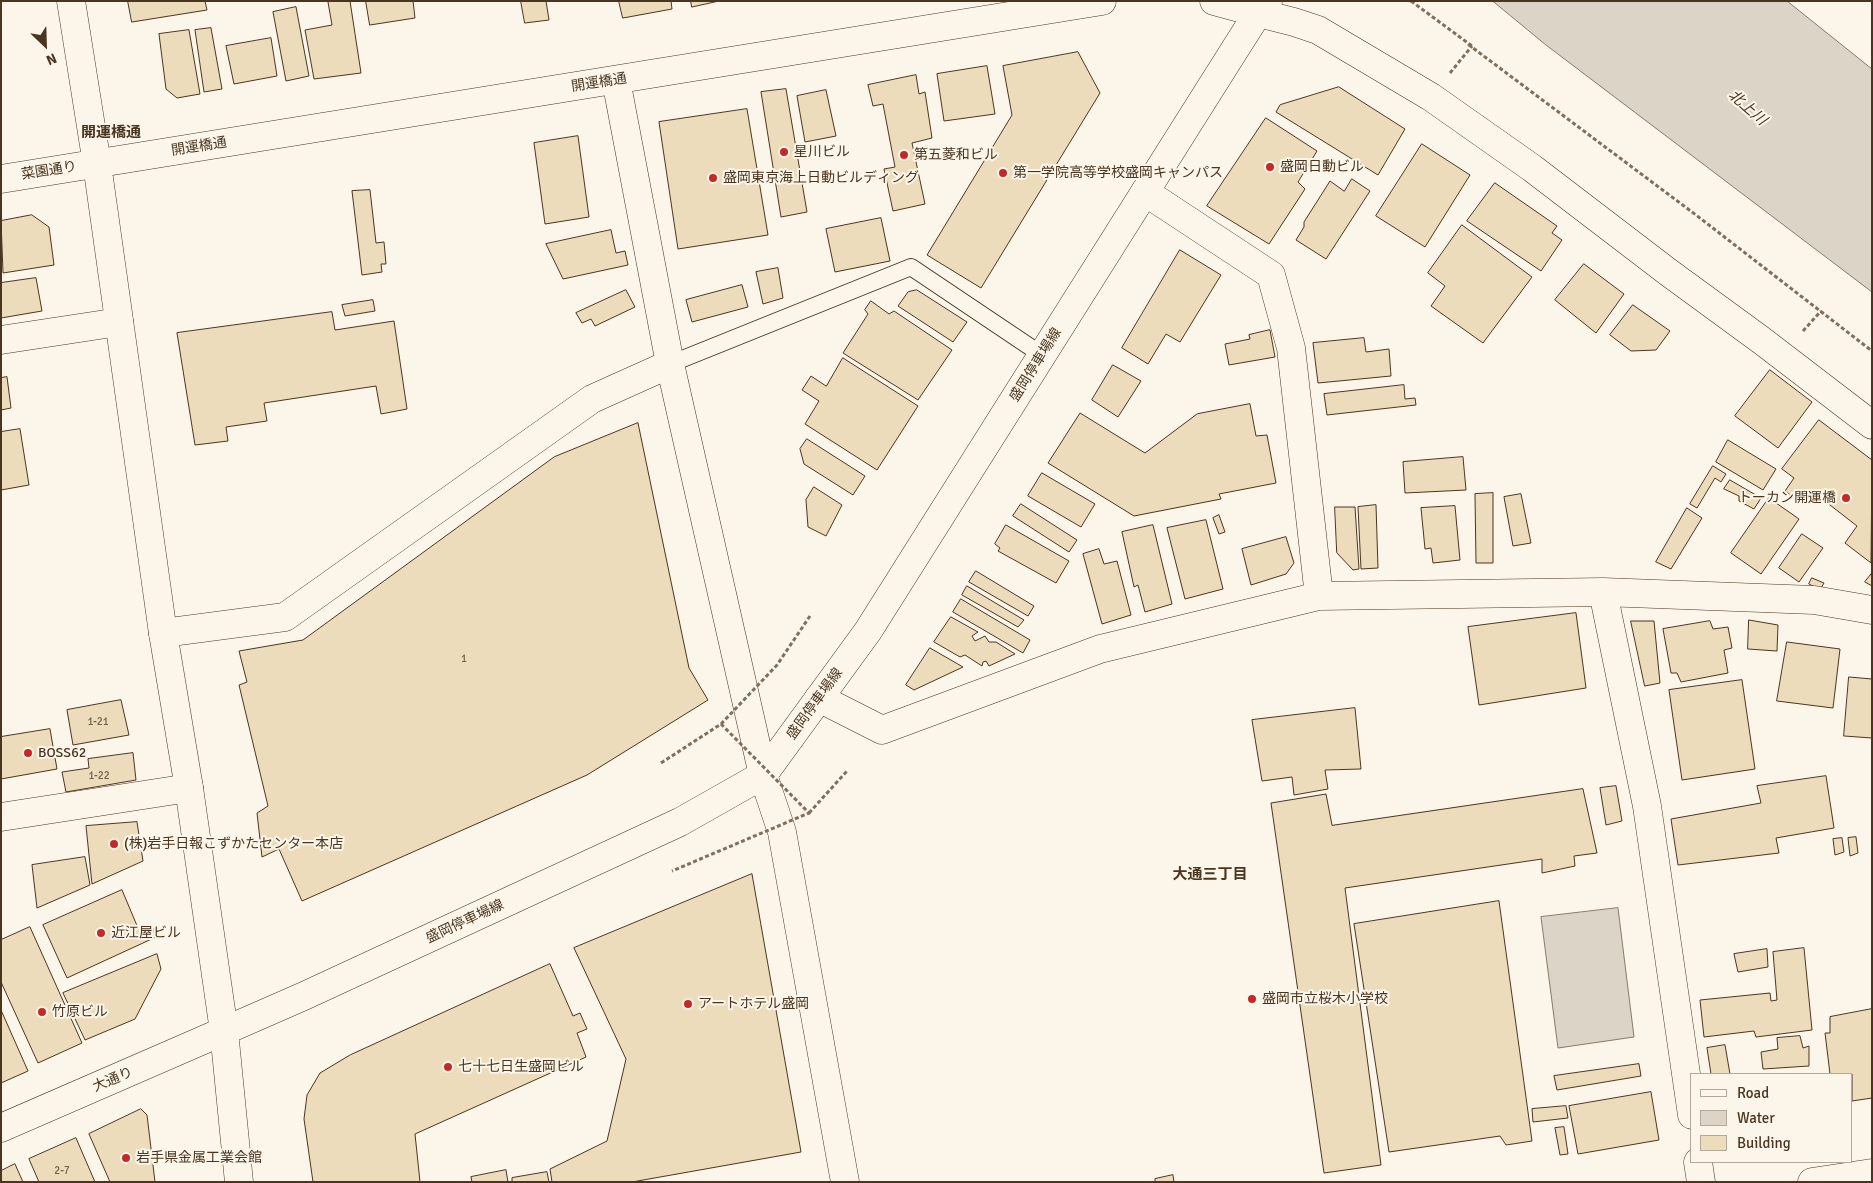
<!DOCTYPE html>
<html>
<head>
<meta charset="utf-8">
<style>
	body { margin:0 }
	#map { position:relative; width:1873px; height:1183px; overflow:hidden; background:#fbf6e9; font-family:Signika,sans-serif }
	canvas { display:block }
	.frame { position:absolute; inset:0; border:2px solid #4a3520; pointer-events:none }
	.legend { position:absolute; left:1690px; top:1073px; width:162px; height:90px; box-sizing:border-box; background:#fbf6e9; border:1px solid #b4a999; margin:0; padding:6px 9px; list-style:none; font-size:15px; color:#4a3520 }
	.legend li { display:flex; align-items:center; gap:10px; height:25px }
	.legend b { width:25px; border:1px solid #b4a999 }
	.north { position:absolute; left:20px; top:20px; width:50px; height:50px; -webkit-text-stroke:4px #fbf6e9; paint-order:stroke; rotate:156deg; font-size:14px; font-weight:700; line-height:20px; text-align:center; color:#4a3520 }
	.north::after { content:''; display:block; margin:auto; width:18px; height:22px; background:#4a3520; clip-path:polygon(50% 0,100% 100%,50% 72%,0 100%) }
</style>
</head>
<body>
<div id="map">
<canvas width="1873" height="1183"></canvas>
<div class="frame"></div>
<ul class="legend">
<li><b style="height:6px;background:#fbf6e9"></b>Road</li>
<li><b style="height:14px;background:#dcd4c6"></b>Water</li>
<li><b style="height:14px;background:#ecdcbc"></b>Building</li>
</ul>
<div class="north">N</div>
</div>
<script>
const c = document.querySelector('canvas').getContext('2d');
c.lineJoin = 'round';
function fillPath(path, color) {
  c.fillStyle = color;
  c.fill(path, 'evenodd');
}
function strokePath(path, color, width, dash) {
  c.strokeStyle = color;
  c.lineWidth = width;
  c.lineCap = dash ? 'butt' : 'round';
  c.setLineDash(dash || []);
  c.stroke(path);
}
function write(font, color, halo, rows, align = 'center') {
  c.font = font + ' Signika,"Noto Sans JP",sans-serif';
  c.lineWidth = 4;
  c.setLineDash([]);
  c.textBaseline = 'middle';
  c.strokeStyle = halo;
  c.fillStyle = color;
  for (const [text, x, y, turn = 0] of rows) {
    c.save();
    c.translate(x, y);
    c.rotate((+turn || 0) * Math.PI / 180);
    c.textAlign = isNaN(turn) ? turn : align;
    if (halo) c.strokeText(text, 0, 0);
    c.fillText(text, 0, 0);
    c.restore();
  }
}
const water = new Path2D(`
	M1493,1H1787L1872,69V292L1546,45Z
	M1618,908L1634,1037L1558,1048L1541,917Z`);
fillPath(water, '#dcd4c6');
strokePath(water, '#887966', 1);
const building = new Path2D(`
	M128,1H205L207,10L132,22Z
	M350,1L361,73L314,79L305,30L332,25L328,2Z
	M366,1H413L415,18L370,25Z
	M521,1H546L549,20L525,23Z
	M619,1H671L672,9L623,18Z
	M691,1H719L692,7Z
	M296,7L309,76L286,81L273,12Z
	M211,28L222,89L204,92L195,30Z
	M189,30L200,94L177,98L166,89L159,34Z
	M271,38L277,76L234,84L226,46Z
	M1078,52L1100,93L981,288L927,255L1012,115L1003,66Z
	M987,66L995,114L944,121L937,74Z
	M916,75L919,94L925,92L932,138L912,143L925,204L893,211L884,169L895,167L883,104L873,106L868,85Z
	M1339,87L1405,129L1378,175L1276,112L1280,105Z
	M786,89L807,212L781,217L761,92Z
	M826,90L836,136L805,142L797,96Z
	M747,109L768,235L678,249L659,122Z
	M1266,118L1317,151L1298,182L1305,189L1269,244L1207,206Z
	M578,136L589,217L545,224L534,143Z
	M1422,144L1470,175L1425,247L1376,216Z
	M1352,179L1370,191L1326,259L1296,240L1304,227V222L1330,181L1344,191Z
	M1495,183L1557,226L1552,233L1562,240L1541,271L1467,221Z
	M370,190L376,243L384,242L386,264H381L382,272L362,275L352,191Z
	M32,215L49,227L54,265L3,273L1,221Z
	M881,218L890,261L835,272L826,229Z
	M1462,225L1532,277L1483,343L1431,306L1445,286L1428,273Z
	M611,230L616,253L625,251L628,265L563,279L546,244Z
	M1180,250L1221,275L1180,342L1166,334L1148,364L1122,348Z
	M1584,264L1624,294L1596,333L1555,300Z
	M778,268L783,298L763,304L756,272Z
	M36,278L42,311L1,318V283Z
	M742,285L748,307L692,322L686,300Z
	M626,290L635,307L595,326L591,319L582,323L576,313Z
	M917,290L967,322L953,342L898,306L908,292Z
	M373,300L375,311L345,316L342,305Z
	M871,301L889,314L894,311L952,350L918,400L843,353L868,314L865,310Z
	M1633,305L1670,331L1656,350L1631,351L1610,335Z
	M332,312L335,330L394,321L407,409L381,414L376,386L264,403L267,421L226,427L228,441L195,445L177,333Z
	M1270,330L1275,357L1229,365L1225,344L1250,339L1249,335Z
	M1364,338L1366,352L1389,349L1391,376L1318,383L1313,343Z
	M843,358L918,406L877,470L805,424L819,401L802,390L811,376L826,386Z
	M1113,365L1141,381L1118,417L1092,400Z
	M1770,370L1812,402L1778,448L1735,416Z
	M7,377L11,408L1,410V378Z
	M1404,385L1405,399L1415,398L1416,405L1327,415L1324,394Z
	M1250,404L1256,436L1267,435L1276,483L1219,494L1221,499L1134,516L1048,463L1080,413L1145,453L1197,414Z
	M1819,420L1872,460L1871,563L1845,543L1857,526L1812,491L1803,504L1785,491L1794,478L1782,469Z
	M638,423L689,668L708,700L587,775L302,901L279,849L262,857L257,813L268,806L239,685L247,682L239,651L303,640L554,457Z
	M20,429L29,485L1,490V432Z
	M807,439L865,476L853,495L804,464L800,449Z
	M1728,440L1776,469L1763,490L1716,462Z
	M1463,457L1466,490L1405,493L1403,462Z
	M1713,466L1726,474L1721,482L1715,478L1697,508L1690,504Z
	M1042,473L1095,504L1081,527L1028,496Z
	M1730,480L1761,498L1754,509L1739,501V496L1724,489Z
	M814,487L842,505L826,536L808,527L806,500Z
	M1493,493V563H1476L1475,494Z
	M1521,494L1531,543L1513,546L1504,497Z
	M1769,498L1799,519L1761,574L1731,553Z
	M1021,504L1077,540L1069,552L1013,516Z
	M1376,505L1378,568L1361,569L1358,507Z
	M1455,506L1460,560L1433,563L1431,548L1425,549L1421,508Z
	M1335,507H1355L1359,569L1353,570L1337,553Z
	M1687,508L1702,518L1671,569L1656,562Z
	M1219,515L1225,532L1219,534L1213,518Z
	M1206,520L1223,589L1185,599L1167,528Z
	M1006,525L1069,561L1056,583L998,551L1000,548L995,544Z
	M1153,525L1172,604L1145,612L1138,585L1134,587L1122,532Z
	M1802,534L1823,548L1799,582L1779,568Z
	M1286,537L1294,563L1286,574L1251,585L1242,549Z
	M1099,549L1104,564L1117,561L1131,615L1102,624L1083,554Z
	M976,571L1034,606L1028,616L969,582Z
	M1872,573V586L1865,582Z
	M1812,578L1824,583L1820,590L1809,584Z
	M967,586L1024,620L1018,627L962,595Z
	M961,599L1030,640L1023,653L953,612Z
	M1576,613L1586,688L1479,705L1468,627Z
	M951,617L978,632L972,636L975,641L985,636L989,642H996L1015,654L989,666L986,661L983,662L982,666L965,655L960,657L934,642Z
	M1749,620L1778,625L1777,651L1748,649Z
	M1631,621H1654L1660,683L1645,686Z
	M1710,621L1713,629L1728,627L1732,648L1724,650L1728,673L1681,682L1677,673H1671L1663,629Z
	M1787,642L1840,649L1833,708L1777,701Z
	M930,648L963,667L914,690L906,685Z
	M1849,677L1872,679V738L1844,736Z
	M1742,680L1755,769L1682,780L1669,690Z
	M121,700L129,735L73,745L67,710Z
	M1355,708L1361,769L1325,770L1328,789L1294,795L1292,777L1262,781L1252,720Z
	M50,729L57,769L1,779V737Z
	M133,753L136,780L66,792L62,772L89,768L88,759Z
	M1826,776L1834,828L1776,838L1779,853L1678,865L1671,819L1761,803L1757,786Z
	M1616,786L1622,821L1606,825L1600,788Z
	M1583,789L1597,853L1574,856L1575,866L1542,873V859L1345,888L1381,1165L1324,1173L1271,803L1326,794L1332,825Z
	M137,822L143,861L92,884L86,826Z
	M1856,837L1858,853L1850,856L1848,838Z
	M1842,838L1844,852L1835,855L1833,839Z
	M85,857L90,885L37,908L32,865Z
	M752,874L801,1152L632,1182H552L550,1169L607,1141L626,1059L574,948Z
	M122,890L138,928L143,929L152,926L156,937L67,978L43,925Z
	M1499,901L1532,1141L1506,1145L1500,1136L1389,1152L1354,924Z
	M30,927L82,1043L38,1063L1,982V940Z
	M1804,948L1812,1030L1756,1037L1754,1031L1704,1037L1700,1000L1770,993L1771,1001L1777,1000L1773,952Z
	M1767,949L1768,967L1738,972L1734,954Z
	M157,954L161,969L135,1019L85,1040L63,993Z
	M550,964L573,1016L580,1013L587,1029L577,1033L586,1057L415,1134L420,1182H313L304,1119L307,1095L320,1073L350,1055Z
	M1872,1009V1098L1852,1101V1074H1830L1825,1033H1830V1017Z
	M1,1010L28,1071L1,1083Z
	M1800,1036L1803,1048L1809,1046V1066L1763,1069L1761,1052L1778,1049L1777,1038Z
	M1725,1045L1730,1074H1711L1707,1048Z
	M1639,1064L1641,1076L1557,1090L1554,1076Z
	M1651,1092L1659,1140L1578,1154L1569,1106Z
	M1566,1106L1568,1118L1533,1122L1532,1109Z
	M141,1109L147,1115L155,1182H110L89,1134Z
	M1564,1127L1568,1154L1560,1155L1555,1128Z
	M76,1138L95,1182H39L29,1159Z
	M15,1164L23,1182H1V1171Z
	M506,1170L508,1182H472L471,1177Z
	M547,1172L549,1182H512V1178Z
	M1173,1175L1174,1182H1155V1179Z`);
fillPath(building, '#ecdcbc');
strokePath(building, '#4a3520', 1);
const service = new Path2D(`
	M670,364L911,267L1042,355`);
const minor = new Path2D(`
	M1258,13L1294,22L1318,30L1431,97L1532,168L1668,272L1761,340L1872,425
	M616,80L670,364L763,775L782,832L845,1182
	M1145,192L1271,275L1291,348L1319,596
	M1,340L119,322
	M1603,592L1647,806L1692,1115
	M163,633L285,617L592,399L670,364
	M819,698L882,730L1100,649L1319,596L1603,592L1814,600L1872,610
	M1,817L189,788
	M1,1128L224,1031
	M1698,1162L1701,1182
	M1812,1182L1872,1173`);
const tertiary = new Path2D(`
	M71,1L97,164L163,633L189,788L224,1031
	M1214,1L1258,13
	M1,179L1102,1`);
const primary = new Path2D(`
	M239,1182L224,1031L304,996L680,822L763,775L868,631L1237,46L1258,13L1268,1`);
strokePath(service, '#4a3520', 18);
strokePath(minor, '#4a3520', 29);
strokePath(tertiary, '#4a3520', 29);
strokePath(primary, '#4a3520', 29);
strokePath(new Path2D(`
	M1411,1L1472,46L1469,45L1696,215L1872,351
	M1450,73L1472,46
	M1803,331L1821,311
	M809,813L847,771`), '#7f6f5c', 3, [4, 2.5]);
strokePath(service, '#fbf6e9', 16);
strokePath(minor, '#fbf6e9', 28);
strokePath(tertiary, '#fbf6e9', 28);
strokePath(primary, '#fbf6e9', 28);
strokePath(new Path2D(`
	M721,724L777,665L810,616
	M661,763L721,724L809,813L672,871`), '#7f6f5c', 3, [4, 2.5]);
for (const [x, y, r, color] of [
	[784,152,5,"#c62828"],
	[904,155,5,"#c62828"],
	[1270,167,5,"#c62828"],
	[1003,173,5,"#c62828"],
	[713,178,5,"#c62828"],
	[1846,498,5,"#c62828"],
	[28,753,5,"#c62828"],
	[114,844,5,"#c62828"],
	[101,933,5,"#c62828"],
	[1252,999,5,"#c62828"],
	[688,1004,5,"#c62828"],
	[42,1012,5,"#c62828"],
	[448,1067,5,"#c62828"],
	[126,1158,5,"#c62828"]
]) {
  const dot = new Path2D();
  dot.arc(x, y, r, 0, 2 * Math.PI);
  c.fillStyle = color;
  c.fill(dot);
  strokePath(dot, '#fbf6e9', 2);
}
write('11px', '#725f47', null, [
	["1",464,659],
	["1-21",98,722],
	["1-22",99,776],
	["2-7",62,1171]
]);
write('14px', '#4a3520', '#fbf6e9', [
	["開運橋通",599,83,-9],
	["開運橋通",199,147,-9],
	["菜園通り",49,171,-9],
	["盛岡停車場線",1036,365,-58],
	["盛岡停車場線",815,704,-54],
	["盛岡停車場線",465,922,-25],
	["大通り",113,1080,-23]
]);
write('14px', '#4a3520', '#fbf6e9', [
	["星川ビル",794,152],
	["第五菱和ビル",914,155],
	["盛岡日動ビル",1280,167],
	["第一学院高等学校盛岡キャンパス",1013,173],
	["盛岡東京海上日動ビルディング",723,178],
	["トーカン開運橋",1836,498,"right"],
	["BOSS62",38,753],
	["(株)岩手日報こずかたセンター本店",124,844],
	["近江屋ビル",111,933],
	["盛岡市立桜木小学校",1262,999],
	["アートホテル盛岡",698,1004],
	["竹原ビル",52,1012],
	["七十七日生盛岡ビル",458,1067],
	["岩手県金属工業会館",136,1158]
], 'left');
write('italic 15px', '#4a3520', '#fbf6e9', [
	["北上川",1747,108,41]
]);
write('bold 15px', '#4a3520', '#fbf6e9', [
	["開運橋通",111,133],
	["大通三丁目",1210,875]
]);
</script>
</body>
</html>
